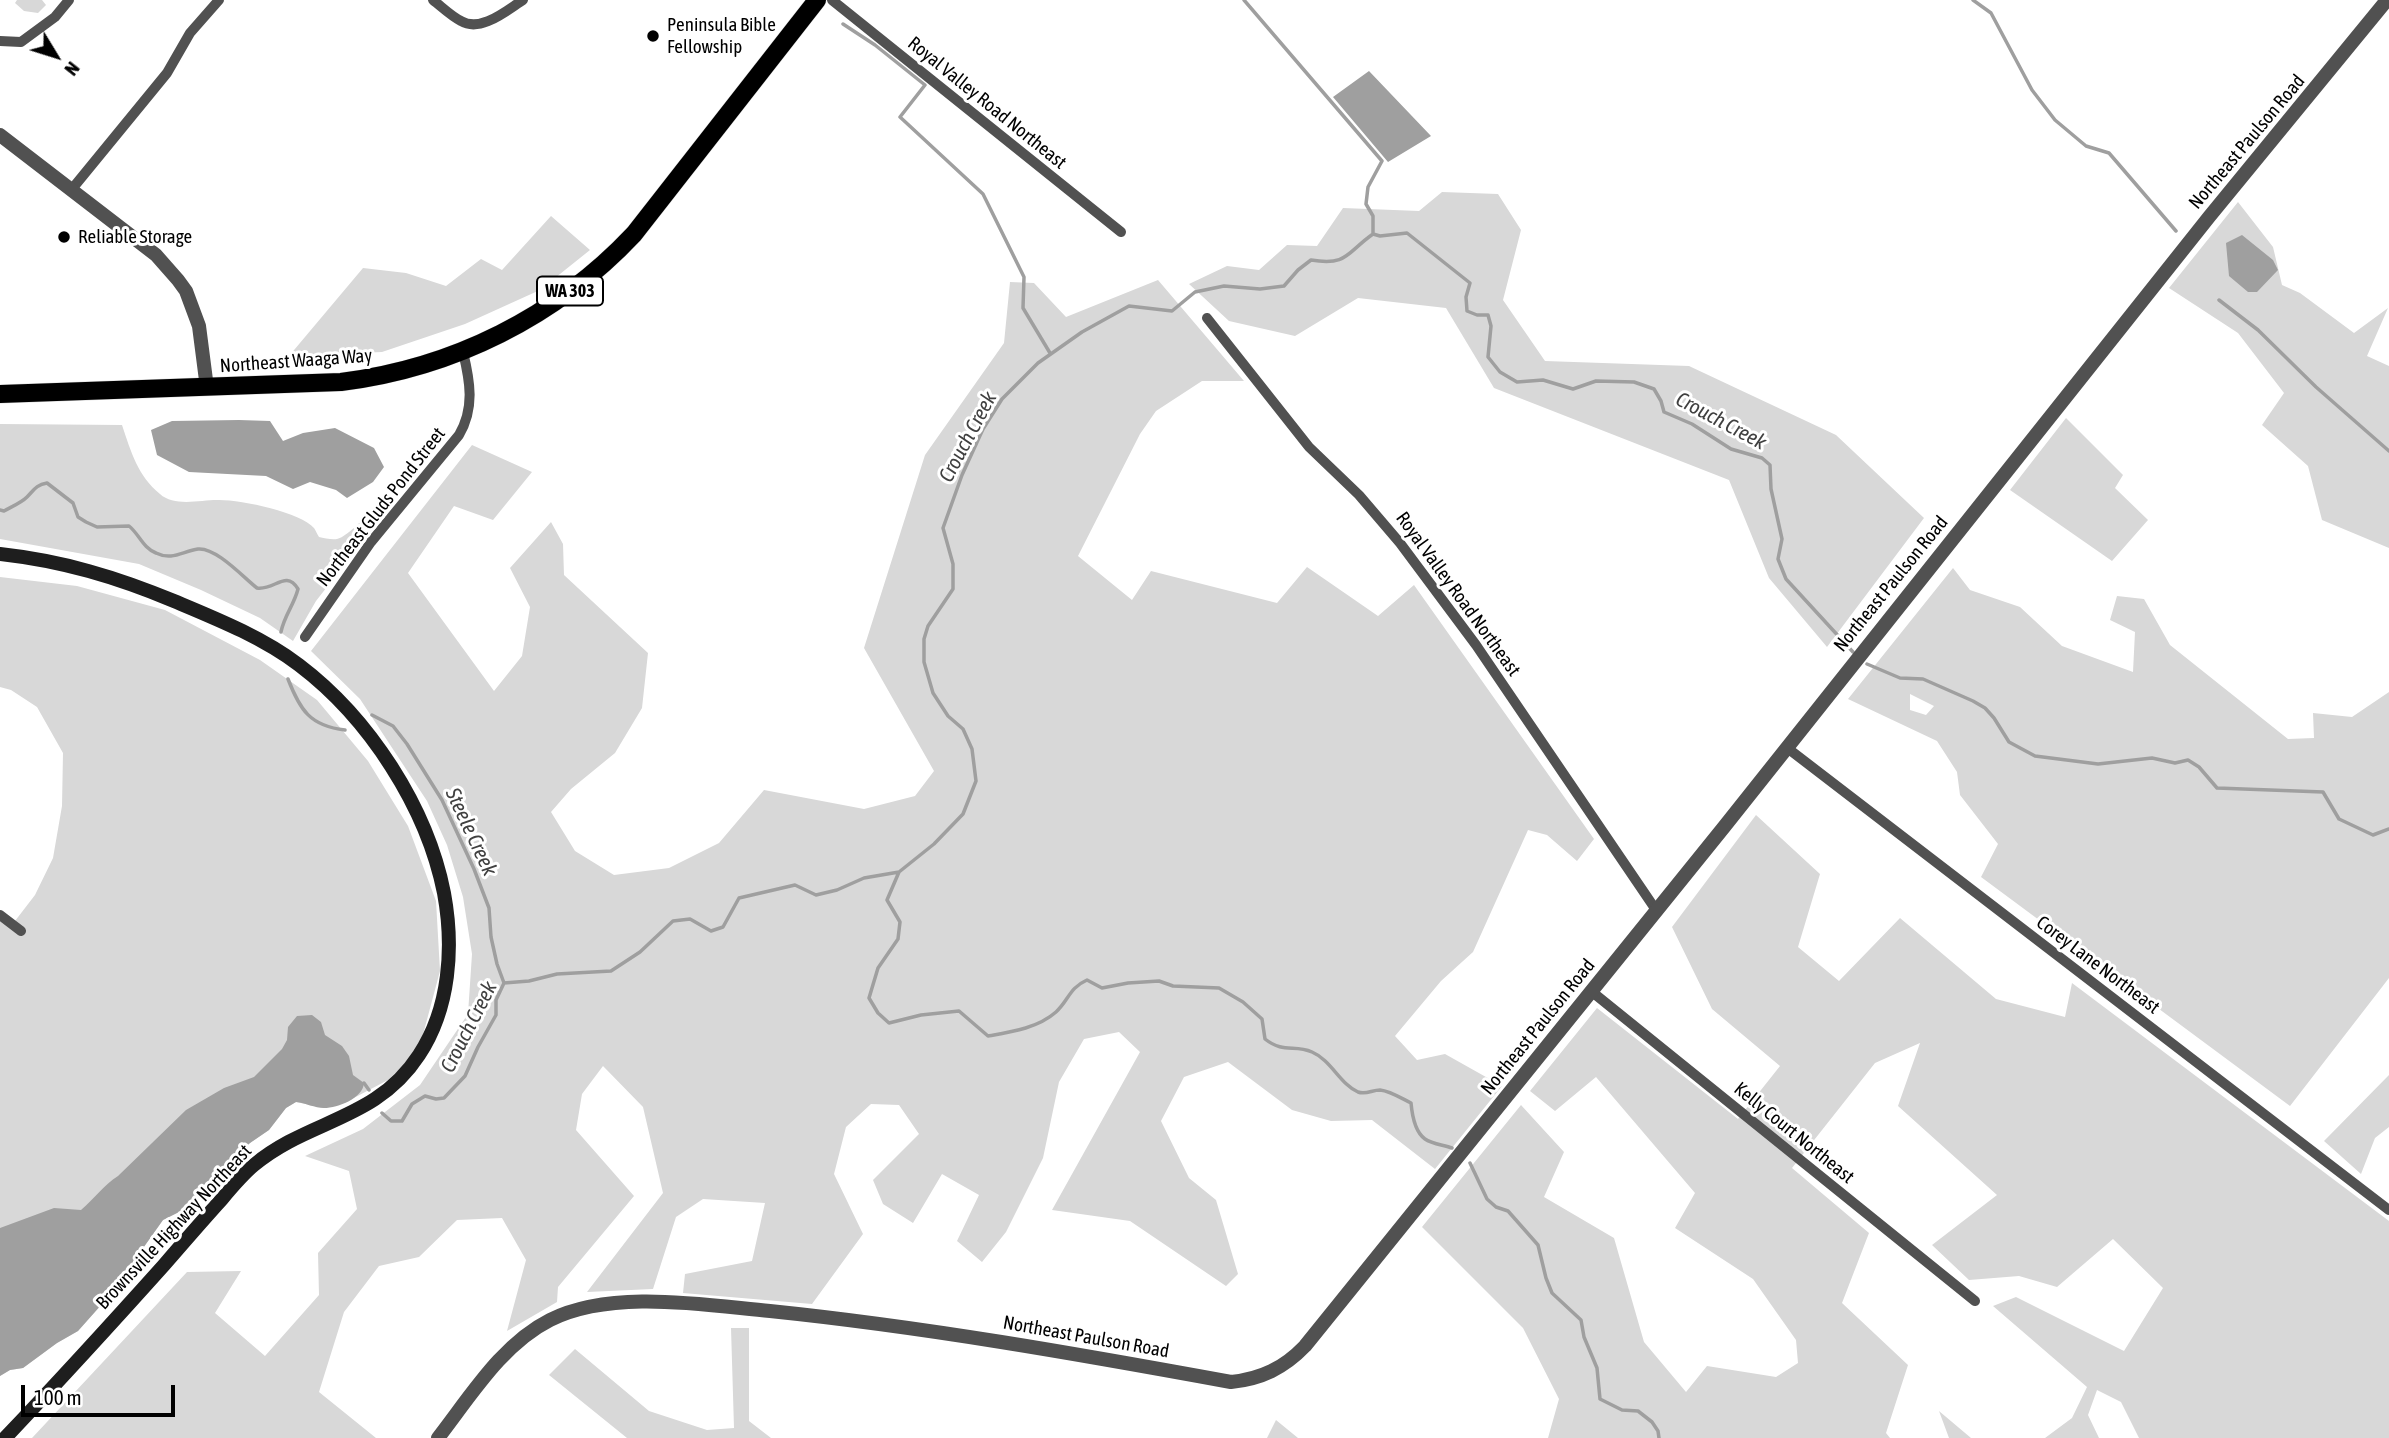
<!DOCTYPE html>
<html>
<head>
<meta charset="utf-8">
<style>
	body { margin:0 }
	#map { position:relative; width:2389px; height:1438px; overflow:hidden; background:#fff; font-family:"Asap Condensed",sans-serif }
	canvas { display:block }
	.north { position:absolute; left:21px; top:21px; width:70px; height:70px; -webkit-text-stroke:5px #fff; paint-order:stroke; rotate:128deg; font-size:19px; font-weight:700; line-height:28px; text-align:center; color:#000 }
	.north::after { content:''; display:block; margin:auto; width:24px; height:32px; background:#000; clip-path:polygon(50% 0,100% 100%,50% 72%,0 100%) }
	.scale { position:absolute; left:21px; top:1385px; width:154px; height:32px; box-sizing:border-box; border:4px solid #000; border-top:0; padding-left:9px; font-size:21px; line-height:24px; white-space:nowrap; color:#000; -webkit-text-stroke:5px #fff; paint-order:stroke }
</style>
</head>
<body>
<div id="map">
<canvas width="2389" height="1438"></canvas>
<div class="north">N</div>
<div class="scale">100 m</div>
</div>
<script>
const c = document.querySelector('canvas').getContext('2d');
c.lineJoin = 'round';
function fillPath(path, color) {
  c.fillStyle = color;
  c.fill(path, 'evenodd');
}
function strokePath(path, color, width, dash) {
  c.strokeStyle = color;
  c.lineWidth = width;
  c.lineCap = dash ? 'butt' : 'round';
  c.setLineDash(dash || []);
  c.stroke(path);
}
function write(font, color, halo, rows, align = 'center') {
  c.font = font + ' "Asap Condensed",sans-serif';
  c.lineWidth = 6;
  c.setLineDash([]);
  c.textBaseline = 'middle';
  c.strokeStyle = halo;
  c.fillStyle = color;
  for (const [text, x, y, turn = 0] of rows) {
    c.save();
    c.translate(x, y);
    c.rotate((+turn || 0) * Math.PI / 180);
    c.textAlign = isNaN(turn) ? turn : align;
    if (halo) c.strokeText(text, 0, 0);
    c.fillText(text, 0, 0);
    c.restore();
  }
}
fillPath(new Path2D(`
	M17,0H42L46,5L38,13L24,11L15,3Z
	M1442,192L1498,194L1521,230L1503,300L1545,361L1689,366L1836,435L1924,518L1827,647L1769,578L1729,480L1494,388L1446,308L1358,298L1295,336L1229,321L1189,284L1227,266L1259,270L1287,245L1317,246L1343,208L1419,211Z
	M2238,202L2273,247L2282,285L2300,293L2354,333L2388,308L2367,356L2389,366V548L2322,520L2308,466L2262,425L2284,393L2238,333L2169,288Z
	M551,216L590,250L540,290L465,324L382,352L289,356L363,268L406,273L446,286L481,259L502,270Z
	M1158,280L1244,381H1202L1156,411L1140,434L1078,556L1132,600L1151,571L1277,603L1307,567L1378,616L1414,585L1594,839L1577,861L1547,835L1528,830L1473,952L1441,981L1395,1036L1417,1060L1445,1054L1502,1086L1435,1169L1372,1120L1331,1121L1292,1110L1228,1062L1184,1077L1161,1121L1189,1178L1216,1200L1238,1274L1226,1286L1130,1221L1052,1210L1140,1052L1119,1032L1084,1039L1059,1082L1043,1158L1006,1232L982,1262L957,1241L979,1195L942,1174L913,1223L883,1204L873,1180L919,1134L899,1105L871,1104L846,1127L834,1174L863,1234L812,1304L683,1293L685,1274L752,1261L765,1203L703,1199L676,1217L653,1289L587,1292L663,1193L643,1107L603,1066L582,1094L576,1130L634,1196L558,1287L557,1302L507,1331L526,1260L502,1218L457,1220L419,1257L379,1266L344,1312L319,1392L376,1438H32L187,1272L241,1271L215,1313L265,1356L319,1295L318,1253L357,1209L349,1171L305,1156L363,1129L420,1085L468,1014L472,954L463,897L447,845L427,801L360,699L311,651L472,445L532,472L493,520L454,506L408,573L494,691L522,656L530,607L510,568L551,522L563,544L564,575L648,653L642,708L615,753L571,789L551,812L575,851L614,875L669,868L719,843L764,790L864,809L915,796L934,771L864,648L925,455L1004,343L1010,282L1034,283L1066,317Z
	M2066,418L2123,475L2115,488L2148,520L2112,561L2010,490Z
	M0,424L122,425C131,452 138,476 160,494C174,507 200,500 217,500C238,499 301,512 314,528C316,531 317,534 319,537C324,538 332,540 337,539C348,537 371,510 382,502L387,510L316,601L293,641L260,618L201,590L139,564L0,539Z
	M1953,568L1970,590L2020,607L2062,646L2133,672L2135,632L2110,620L2117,596L2144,599L2170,645L2288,739L2314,738L2313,713L2352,717L2389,692V978L2290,1106L1981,877L1998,844L1960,795L1957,772L1937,741L1848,699ZM1910,694L1934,706L1926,715L1910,710Z
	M0,577L77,586L165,610L260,660L317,700L368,761L408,826L436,901L440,971L421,1042L402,1067L388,1080L350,1100L324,1108L296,1102L286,1108L269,1130L250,1143L205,1184L197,1197L183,1210L163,1220L141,1251L134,1268L78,1331L57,1343L23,1368L10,1370L0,1376V918L15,921L35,895L53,858L62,806L63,753L37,707L11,690L0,687Z
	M1756,815L1820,874L1798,947L1839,981L1900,918L1996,999L2065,1017L2072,983L2389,1221V1438H2139L2121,1402L2097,1390L2088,1415L2099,1438H2045L2072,1418L2087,1387L1993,1306L2016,1297L2124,1351L2163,1288L2113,1239L2057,1287L2019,1276L1969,1280L1932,1245L1997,1195L1898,1106L1920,1043L1875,1063L1792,1168L1869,1233L1842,1303L1908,1365L1886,1433L1890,1438H1548L1559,1399L1523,1328L1422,1227L1521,1105L1564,1152L1544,1197L1614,1238L1644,1342L1686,1392L1707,1366L1776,1377L1798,1363L1796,1340L1753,1279L1675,1228L1695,1193L1596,1077L1555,1111L1530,1091L1597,1008L1738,1119L1780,1066L1712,1009L1672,927Z
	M2389,1075V1127L2375,1138L2361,1174L2324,1141Z
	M731,1328H749V1421L771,1438H627L549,1375L575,1349L649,1411L707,1430L734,1428Z
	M1939,1411L1971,1438H1949Z
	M1276,1420L1298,1438H1267Z`), '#d8d8d8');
fillPath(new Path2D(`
	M1369,71L1431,136L1388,162L1333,97Z
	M2242,235L2273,260L2278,270L2257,292H2248L2229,276L2226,243Z
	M239,420L270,421L283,441L303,433L335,428L374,448L384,467L373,482L347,498L336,490L310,482L293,489L266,476L189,472L157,455L151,430L172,421Z
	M312,1015L321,1022L325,1035L342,1046L349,1056L353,1075L364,1083C363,1098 338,1108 324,1108C315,1108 305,1103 296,1102L286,1108L269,1130L250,1143L205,1184L197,1197L183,1210L163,1220L141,1251L134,1268L78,1331L57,1343L23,1368L10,1370L0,1376V1228L54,1208L81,1210C94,1199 104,1185 118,1176L186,1110L224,1088L254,1077L282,1049L287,1040L288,1027L297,1016Z`), '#9f9f9f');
strokePath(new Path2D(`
	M1244,0L1382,161L1368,187L1366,204L1373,216V234
	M1973,0L1991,13L2032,90L2055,120L2086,146L2109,153L2176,231
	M843,24L875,45L925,85L900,117L983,194L1024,277L1023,308L1050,353
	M2219,300L2258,330L2316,387L2389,451
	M0,510L4,511C11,507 21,503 27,497C34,490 36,485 47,483L73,503L78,517L86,522L97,527L129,526C139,534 143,548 156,553C172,561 183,551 198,549C216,547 244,578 257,588C274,591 286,569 298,589C294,605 284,616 281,632
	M1867,664L1900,678L1923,679L1973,701L1985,708L1994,718L2009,742L2035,756L2098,764L2152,758L2175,763L2188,760L2199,767L2217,788L2323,792L2339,819L2373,835L2389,829
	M288,679C300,710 310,726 345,730
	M372,715L393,726L407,744L442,800L474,869L489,908L491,937L497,964L504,983
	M899,872L887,900L900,922L898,939L878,968L869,998L878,1013L889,1023L921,1015L959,1011L988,1036C1011,1032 1038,1028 1056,1012C1069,1000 1069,988 1087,980L1102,988L1128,983L1159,981L1173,986L1219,988L1243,1002L1262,1019L1265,1039C1284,1054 1294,1044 1312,1052C1331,1060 1340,1084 1358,1092C1366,1095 1372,1090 1380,1090C1390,1091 1401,1098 1411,1103C1412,1114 1415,1132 1425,1139C1432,1144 1444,1145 1452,1148
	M504,983L529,981L557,974L611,971L640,952L673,921L690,919L711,931L723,927L739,898L795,885L816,895L837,890L864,878L899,872L934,844L963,814L976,781L972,749L963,729L948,716L933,693L924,662V639L928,626L953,589V564L943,528L962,475L983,429L1002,399L1038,363L1082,332L1129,306L1172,311L1195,292L1224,286L1260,289L1284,286L1298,270L1311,260C1348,266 1346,253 1373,234L1380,236L1407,233L1470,283L1466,297L1467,311L1477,315H1488L1491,326L1488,357L1500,372L1517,382L1543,380L1573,389L1596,381L1634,382L1654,389L1661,401L1664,412L1692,424L1731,449L1762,458L1770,465L1771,489L1782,539L1778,559L1786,579L1853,652
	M364,1083L369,1090
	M382,1113L391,1121H402L412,1104L425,1096L436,1099L444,1098L465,1076L478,1047L496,1015V1000L504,983
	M1470,1163L1487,1199L1496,1207L1508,1211L1538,1245L1546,1278L1552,1293L1581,1320L1584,1337L1597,1368L1600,1399L1622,1410L1638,1411L1652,1422L1658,1431L1659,1438`), '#9f9f9f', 3.5);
const trunk = new Path2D(`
	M0,394L341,382C453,368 556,317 634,234L817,0`);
strokePath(trunk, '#dbdbdb', 19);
strokePath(new Path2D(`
	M433,0C442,7 451,16 461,21C481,33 507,10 523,0
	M832,0L1121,232
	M0,41L21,42L55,17L69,0
	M72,189L167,73L190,33L219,0
	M1207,318L1309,447L1359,495L1400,543L1476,645L1656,910
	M305,637L371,542L459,435C475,408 470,381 463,352
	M1786,747L2389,1210
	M0,915L21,931
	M1591,991L1975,1301`), '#515151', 10);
strokePath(new Path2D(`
	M0,135L156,255L178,280L186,291L199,326L207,388
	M438,1438C470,1397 502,1344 550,1320C612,1289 704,1305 770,1311C925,1327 1078,1354 1231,1382C1261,1379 1284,1368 1305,1346L1724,827L2209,217L2387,0`), '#515151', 14);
strokePath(new Path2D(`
	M0,554C63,561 116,577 174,601C217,619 262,637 299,665C369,718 427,807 444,893C454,947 450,1008 419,1055C376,1121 309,1119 254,1165C242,1175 232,1187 222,1199C202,1221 183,1243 164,1265C112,1323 59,1381 5,1438`), '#1e1e1e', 14);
strokePath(trunk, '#000', 18);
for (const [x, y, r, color] of [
	[653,36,7,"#000"],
	[64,237,7,"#000"]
]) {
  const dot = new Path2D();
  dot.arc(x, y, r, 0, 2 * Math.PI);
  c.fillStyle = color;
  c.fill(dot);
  strokePath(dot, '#fff', 2.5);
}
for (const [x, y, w] of [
	[570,291,66]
]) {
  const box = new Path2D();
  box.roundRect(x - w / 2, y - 14.5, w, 29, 5);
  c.fillStyle = '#fff';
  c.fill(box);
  strokePath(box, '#000', 2);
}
write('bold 18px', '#000', null, [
	["WA 303",570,291]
]);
write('19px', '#000', '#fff', [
	["Peninsula Bible",667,25],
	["Fellowship",667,47],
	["Reliable Storage",78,237]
], 'left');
write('19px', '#000', '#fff', [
	["Royal Valley Road Northeast",987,103,39],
	["Northeast Paulson Road",2247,142,-50],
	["Northeast Waaga Way",296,361,-4],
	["Northeast Gluds Pond Street",381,507,-52],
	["Northeast Paulson Road",1891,584,-51],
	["Royal Valley Road Northeast",1458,594,54],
	["Corey Lane Northeast",2098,965,37],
	["Northeast Paulson Road",1538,1027,-51],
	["Kelly Court Northeast",1794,1133,39],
	["Brownsville Highway Northeast",174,1227,-47],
	["Northeast Paulson Road",1086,1337,10]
]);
write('italic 21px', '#404040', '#fff', [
	["Crouch Creek",1721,421,28],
	["Crouch Creek",968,437,-62],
	["Steele Creek",471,832,65],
	["Crouch Creek",469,1027,-63]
]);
</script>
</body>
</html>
